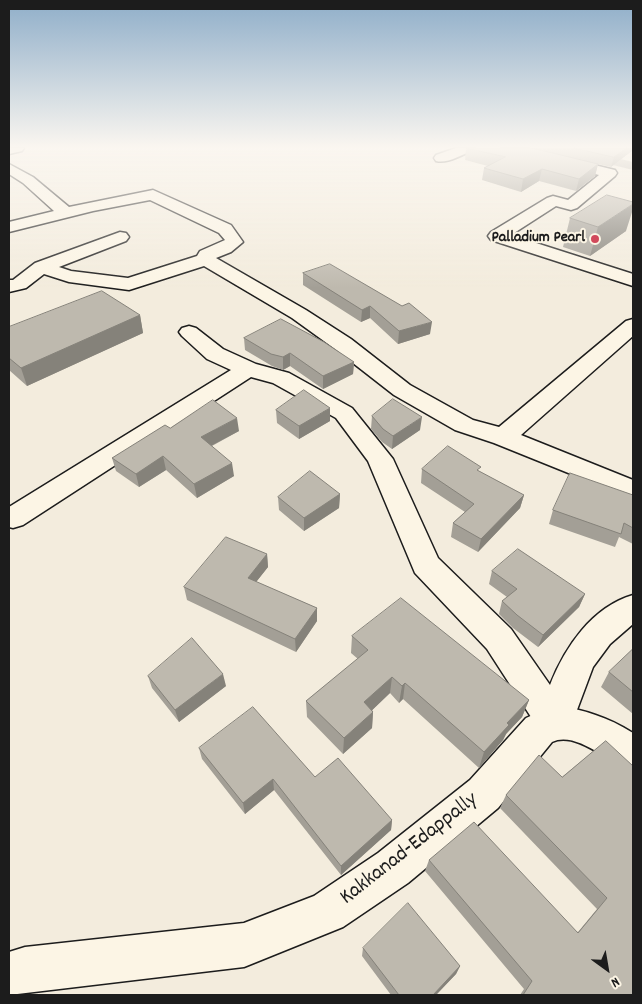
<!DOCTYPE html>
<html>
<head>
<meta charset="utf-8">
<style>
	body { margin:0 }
	#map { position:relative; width:642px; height:1004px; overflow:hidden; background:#f3ecdd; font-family:Dekko,sans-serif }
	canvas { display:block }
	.frame { position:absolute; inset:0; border:10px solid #1c1c1c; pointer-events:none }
	.north { position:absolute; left:582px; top:944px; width:50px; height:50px; -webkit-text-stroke:4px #fcf5e5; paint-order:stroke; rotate:148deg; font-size:14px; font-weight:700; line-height:20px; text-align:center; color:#1c1c1c }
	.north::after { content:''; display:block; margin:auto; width:18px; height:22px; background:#1c1c1c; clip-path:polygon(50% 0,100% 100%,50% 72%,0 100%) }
</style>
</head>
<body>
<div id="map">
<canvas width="642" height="1004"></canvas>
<div class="frame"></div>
<div class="north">N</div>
</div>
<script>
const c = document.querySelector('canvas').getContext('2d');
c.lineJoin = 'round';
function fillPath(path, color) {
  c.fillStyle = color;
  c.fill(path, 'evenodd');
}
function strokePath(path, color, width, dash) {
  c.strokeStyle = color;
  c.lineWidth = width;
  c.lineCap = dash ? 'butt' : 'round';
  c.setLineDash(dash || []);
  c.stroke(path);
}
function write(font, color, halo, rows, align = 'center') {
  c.font = font + ' Dekko,sans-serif';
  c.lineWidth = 4;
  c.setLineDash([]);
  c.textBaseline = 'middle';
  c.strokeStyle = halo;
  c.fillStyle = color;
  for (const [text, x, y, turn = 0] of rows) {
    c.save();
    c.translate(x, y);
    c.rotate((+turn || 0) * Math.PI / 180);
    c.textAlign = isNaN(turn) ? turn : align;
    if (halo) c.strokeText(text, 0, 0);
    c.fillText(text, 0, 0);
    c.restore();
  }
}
fillPath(new Path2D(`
	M554,148H576L633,162V170L556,151Z`), '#aaa59b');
const minor = new Path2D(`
	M9,148H24L22,151L9,154Z
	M456,148H474L472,151C461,155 447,164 436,161L434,158L436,155Z
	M502,148H524L615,170L617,173L615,176L577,208L571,210L556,206L511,235L633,274V286L491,240L488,236L491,232L547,198L553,196L568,200L599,175L504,151Z
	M9,164L33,177L69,207L153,190L231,225L243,242L231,252L216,258L306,310L351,339L410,385L473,420L499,427L626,321L633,319V336L521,435L633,480V499L494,443L455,430L394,395L335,349L292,318L204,266L129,290L69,282L44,274L26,288L9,292V280H13L35,263L120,232L126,233L129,237L126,241L59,267L71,271L128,278L197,256L200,251L225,240L219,233L150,200L93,211L9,232V222L54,211L23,183L9,174Z
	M189,326L196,328L223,349L256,364L289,373L352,408L393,459L438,558L511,629L550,685C565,647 592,607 633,595V624L610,644L593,667L568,734L555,739L542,734L487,649L415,573L368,461L336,418L273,383L251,377L23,525L13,528L9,527V507L231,370L207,359L182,336L179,332L182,328Z`);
const tertiary = new Path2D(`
	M555,705C584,710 608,717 633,733V772C611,764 576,730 552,742L498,808L408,883L343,927L244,967L9,995V952L25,947L244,923L314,896L378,853L470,780L526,718Z`);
strokePath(minor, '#1c1c1c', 3);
strokePath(tertiary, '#1c1c1c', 3);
fillPath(minor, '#fcf5e5');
fillPath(tertiary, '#fcf5e5');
fillPath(new Path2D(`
	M466,148H633V150L611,167L598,164L595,176L576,191L539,181L521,192L482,180L484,168L488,166L465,160Z
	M570,218L626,231L590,256L563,247Z
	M303,273L430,334L398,344L370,318L361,322L303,285Z
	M140,315L143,333L27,386L9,370V327Z
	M244,338L354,362L353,374L323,389L290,366L283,370L272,366L245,350Z
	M276,410L330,421L299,439L277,423Z
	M372,416L420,430L392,449L382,442L371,429Z
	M170,428L239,431L212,446L234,476L197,498L166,470L139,487L116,471L112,458Z
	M422,469L480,472L524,495L520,508L478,552L451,537L453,523L465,512L421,483Z
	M340,494L339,508L304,531L279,510L278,497Z
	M633,495V544L619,537L615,547L549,524L553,510Z
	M267,554L268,567L256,582L317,608V621L296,652L187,600L184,587Z
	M492,571L585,594L579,607L538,647L513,628L499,614L502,601L507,597L489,584Z
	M352,636L529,700L522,717L506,734L503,740L479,768L403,699L399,703L390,693L372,710L373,712L372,728L343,754L307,717L306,701L358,659L351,653Z
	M633,649V714L601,687L609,672Z
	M148,676L226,686L179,722L152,688Z
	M606,741L633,995H520L524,989L425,871L429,860L578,932L597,909L500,808L506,795L562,777Z
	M199,748L392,820L391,830L341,875L274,790L245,814L202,759Z
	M363,948L460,966L456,974L436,995H391L362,956Z`), '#a39f96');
fillPath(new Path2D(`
	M627,148H633V150L611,167L614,157Z
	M598,164L595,176L576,191L579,179Z
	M542,169L539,181L521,192L523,179Z
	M633,204V209L626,231L590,256L598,227Z
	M370,306V318L361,322L362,310Z
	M140,315L143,333L27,386L21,368Z
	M432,322L430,334L398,344L399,331Z
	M290,353V366L283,370V357Z
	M354,362L353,374L323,389V376Z
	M330,408V421L299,439V426Z
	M422,417L420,430L392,449L393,436Z
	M237,418L239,431L203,450L201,437Z
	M163,456L166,470L139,487L136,474Z
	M232,463L234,476L197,498L194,484Z
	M340,494L339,508L304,531V518Z
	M524,495L520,508L478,552L481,539Z
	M267,554L268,567L249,591L248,578Z
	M585,594L579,607L538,647L543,635Z
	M317,608V621L296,652L295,639Z
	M223,674L226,686L179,722L175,710Z
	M392,677L390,693L363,719L364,702Z
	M405,683L403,699L399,703L402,686Z
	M529,700L522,717L506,734L503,740L479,768L484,752L507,723Z
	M373,712L372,728L343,754L344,738Z
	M273,779L274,790L245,814L243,803Z
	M392,820L391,830L341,875V866Z
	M460,966L456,974L436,995H433Z`), '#85827a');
const building = new Path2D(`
	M466,148H532L598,164L579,179L542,169L523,179L484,168L505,157Z
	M574,148H627L614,157Z
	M607,195L633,202V204L598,227L570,218Z
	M330,264L402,306L409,303L432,322L399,331L370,306L362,310L303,273Z
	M102,291L140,315L21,368L9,358V327Z
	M281,319L324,342L354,362L323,376L290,353L283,357L271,354L244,338Z
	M304,390L330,408L299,426L276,410Z
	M393,399L422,417L393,436L383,429L372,416Z
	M213,400L237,418L201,437L232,463L194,484L163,456L136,474L112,458L165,425L170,428Z
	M448,446L481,467L477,470L524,495L481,539L453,523L474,504L422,469Z
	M310,471L340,494L304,518L278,497Z
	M570,473L633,495V528L624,523L621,534L553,510Z
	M226,537L267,554L248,578L317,608L295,639L184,587Z
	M518,549L585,594L543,635L517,615L502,601L517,589L492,571Z
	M401,598L529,700L507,723L509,725L484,752L405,683L402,686L392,677L364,702L373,712L344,738L306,701L368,650L352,636Z
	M192,638L223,674L175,710L148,676Z
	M633,649V692L609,672Z
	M253,707L315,777L338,758L392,820L341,866L273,779L243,803L199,748Z
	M606,741L633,766V995H523L532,981L429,860L474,822L578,933L607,898L506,795L539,755L562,777Z
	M408,903L460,966L433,995H399L363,948Z`);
fillPath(building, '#beb9ae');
strokePath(building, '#85827a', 1);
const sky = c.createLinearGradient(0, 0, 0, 288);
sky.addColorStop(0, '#8faec9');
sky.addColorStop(0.51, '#faf6f0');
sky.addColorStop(1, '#faf6f000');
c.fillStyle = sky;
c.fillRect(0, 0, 642, 288);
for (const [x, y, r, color] of [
	[595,239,5,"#d1495b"]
]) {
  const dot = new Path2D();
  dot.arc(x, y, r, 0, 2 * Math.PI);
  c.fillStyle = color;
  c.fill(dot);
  strokePath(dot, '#fcf5e5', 2);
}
write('bold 16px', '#1c1c1c', '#fcf5e5', [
	["Palladium Pearl",585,239]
], 'right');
write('22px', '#1c1c1c', '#fcf5e5', [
	["Kakkanad-Edappally",410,850,-38]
]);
</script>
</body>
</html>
